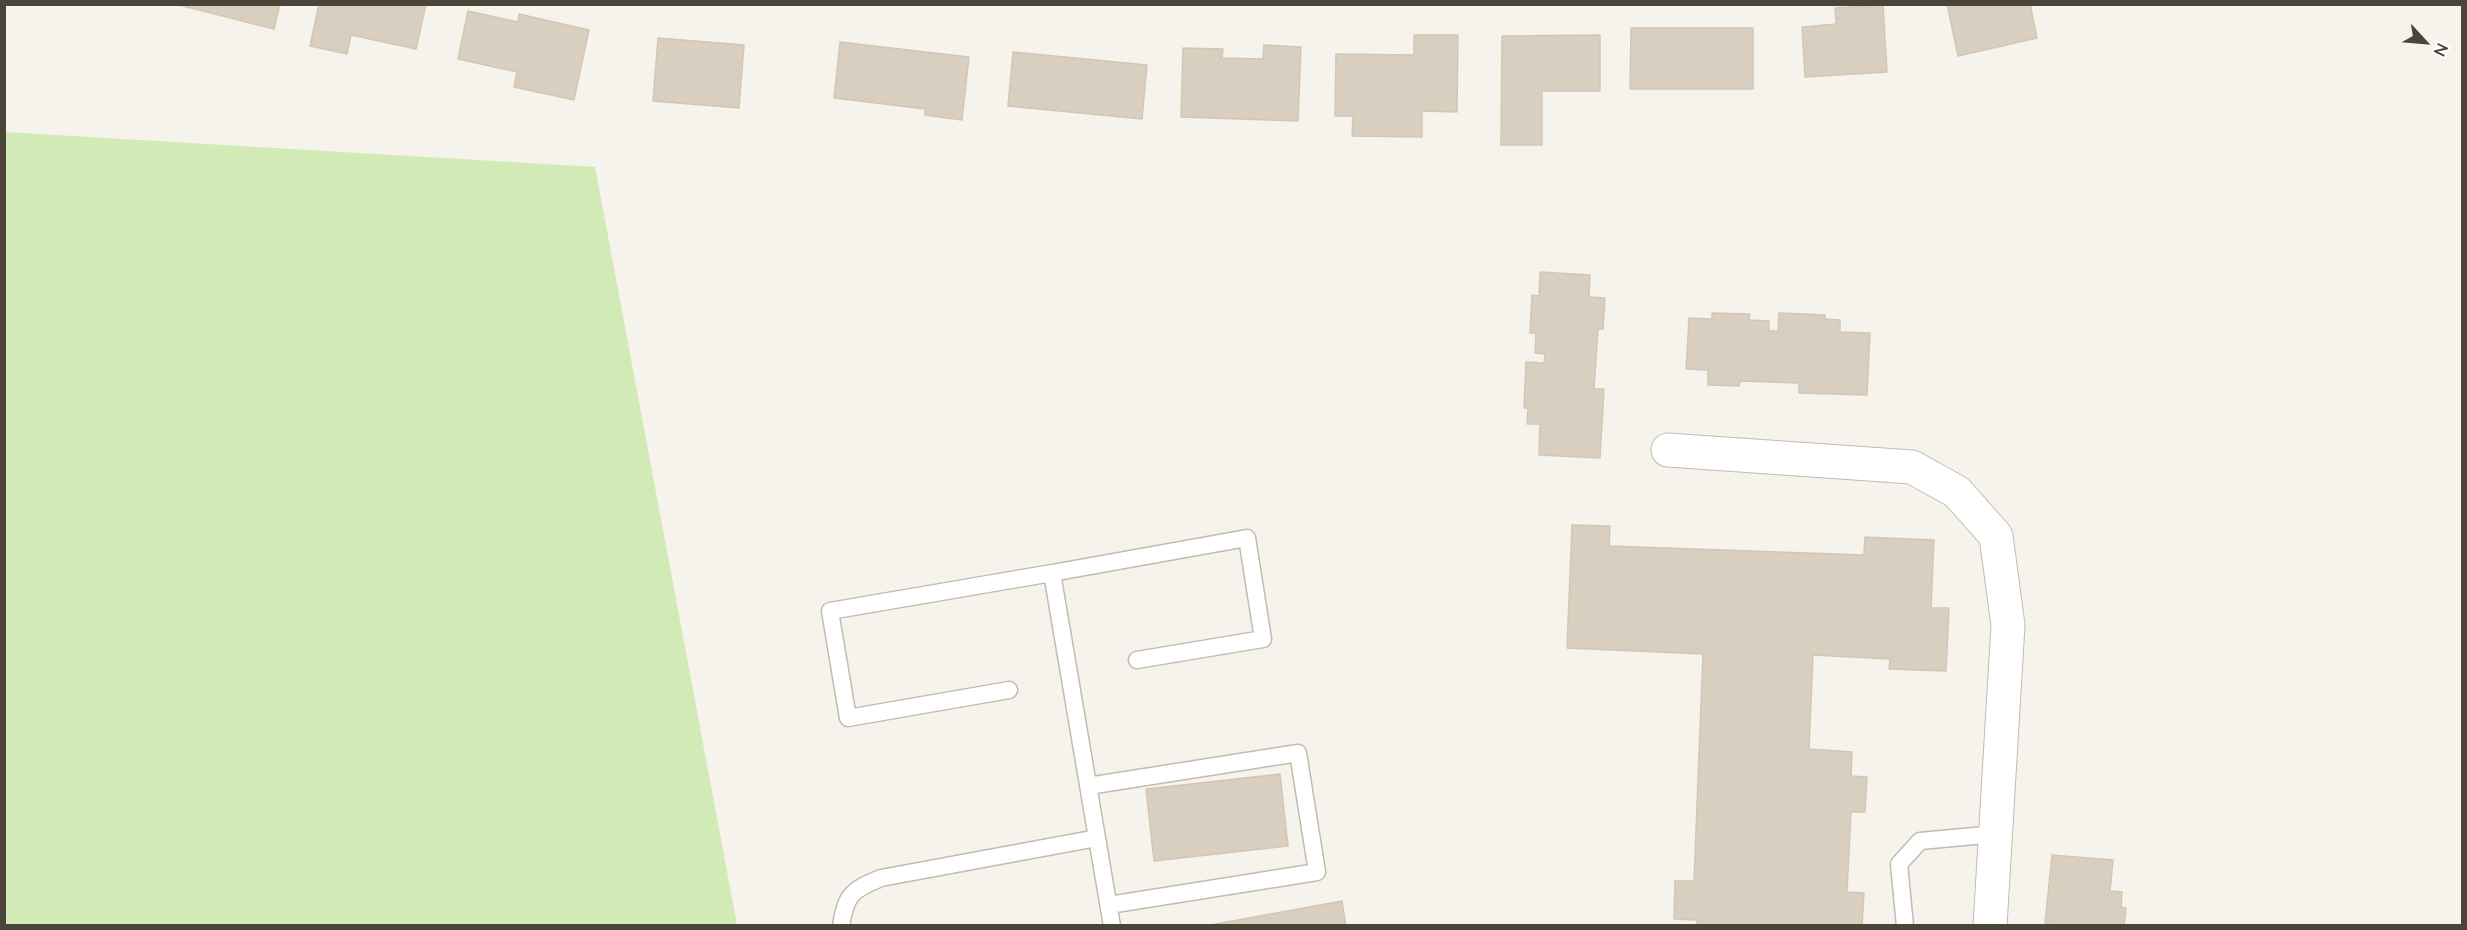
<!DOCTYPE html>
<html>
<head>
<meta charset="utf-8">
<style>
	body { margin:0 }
	#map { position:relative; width:2467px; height:930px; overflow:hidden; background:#f6f3ec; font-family:Lato,sans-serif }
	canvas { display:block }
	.frame { position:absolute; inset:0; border:6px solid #4b4439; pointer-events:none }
	.north { position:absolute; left:2395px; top:12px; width:60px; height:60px; -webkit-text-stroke:4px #fff; paint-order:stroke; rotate:116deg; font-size:16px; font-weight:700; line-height:24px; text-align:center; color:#4b4439 }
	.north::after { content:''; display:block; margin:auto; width:21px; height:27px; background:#4b4439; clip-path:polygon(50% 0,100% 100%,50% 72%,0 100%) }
</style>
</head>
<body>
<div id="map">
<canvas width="2467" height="930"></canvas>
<div class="frame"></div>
<div class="north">N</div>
</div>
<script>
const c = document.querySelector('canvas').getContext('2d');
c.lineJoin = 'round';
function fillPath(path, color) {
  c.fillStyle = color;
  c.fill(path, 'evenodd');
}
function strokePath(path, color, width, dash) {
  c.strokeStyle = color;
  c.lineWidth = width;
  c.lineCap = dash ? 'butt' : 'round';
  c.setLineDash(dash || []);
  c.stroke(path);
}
fillPath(new Path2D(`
	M5,132L595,167L737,925H5Z`), '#d2eab5');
const building = new Path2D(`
	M175,4H280L274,29Z
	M319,4H426L416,49L351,35L347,54L310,46Z
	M1947,4H2030L2037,38L1958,56Z
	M1883,5L1887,72L1805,77L1802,27L1836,24L1835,8Z
	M468,11L518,22L519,14L589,30L574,100L514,87L517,72L458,59Z
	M1631,28H1753V89H1630Z
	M1414,35H1458L1457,112L1422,111V137L1352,136L1353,116H1335L1336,54L1414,55Z
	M1600,35V91H1542V145H1501L1502,36Z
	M658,38L744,45L739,108L653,101Z
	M840,42L969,57L962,120L925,115V109L834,98Z
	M1264,45L1301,47L1298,121L1181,117L1183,48L1223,49L1222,58L1263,59Z
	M1013,52L1147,65L1142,119L1008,106Z
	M1540,272L1590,275L1589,297L1605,298L1603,329H1598L1594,389H1604L1600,458L1539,455L1540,424H1527L1528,408H1524L1526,362L1544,363L1545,354L1535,353L1536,333H1530L1532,295L1539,296Z
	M1712,313L1750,314L1749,320L1769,321V331H1778L1779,313L1825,315V319L1840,320V332L1870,333L1867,395L1799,393V383L1740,381L1739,386L1708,385V370L1686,369L1689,318L1712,319Z
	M1572,525L1610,526L1609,546L1864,555L1865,537L1934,540L1931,608H1949L1946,671L1889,669L1890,659L1813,655L1809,749L1852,752L1851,776L1867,777L1865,812H1851L1847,892L1864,893L1862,926H1697V920L1674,919L1675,881H1694L1703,654L1567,648Z
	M1280,774L1288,846L1154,861L1146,789Z
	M2052,855L2113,860L2110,891L2122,892L2121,907L2126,908L2124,926H2054V924L2045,923Z
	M1342,901L1346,926H1205Z`);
fillPath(building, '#d8cfc1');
strokePath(building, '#d3c7b4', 1.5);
const lane = new Path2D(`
	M1052,573L1247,538L1263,639L1137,660
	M1088,786L1298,753L1317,872L1109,905
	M1097,838L1112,926
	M841,926C846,894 852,890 881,878L1097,838L1052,573L830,611L848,718L1009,690
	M1905,926L1899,864L1920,841L1996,834`);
const street = new Path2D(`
	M1668,450L1912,467L1957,492L1996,536L2008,625L1990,926`);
strokePath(lane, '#c2bbae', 19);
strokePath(street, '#c2bbae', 35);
strokePath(lane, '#fff', 16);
strokePath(street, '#fff', 33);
</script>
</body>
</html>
